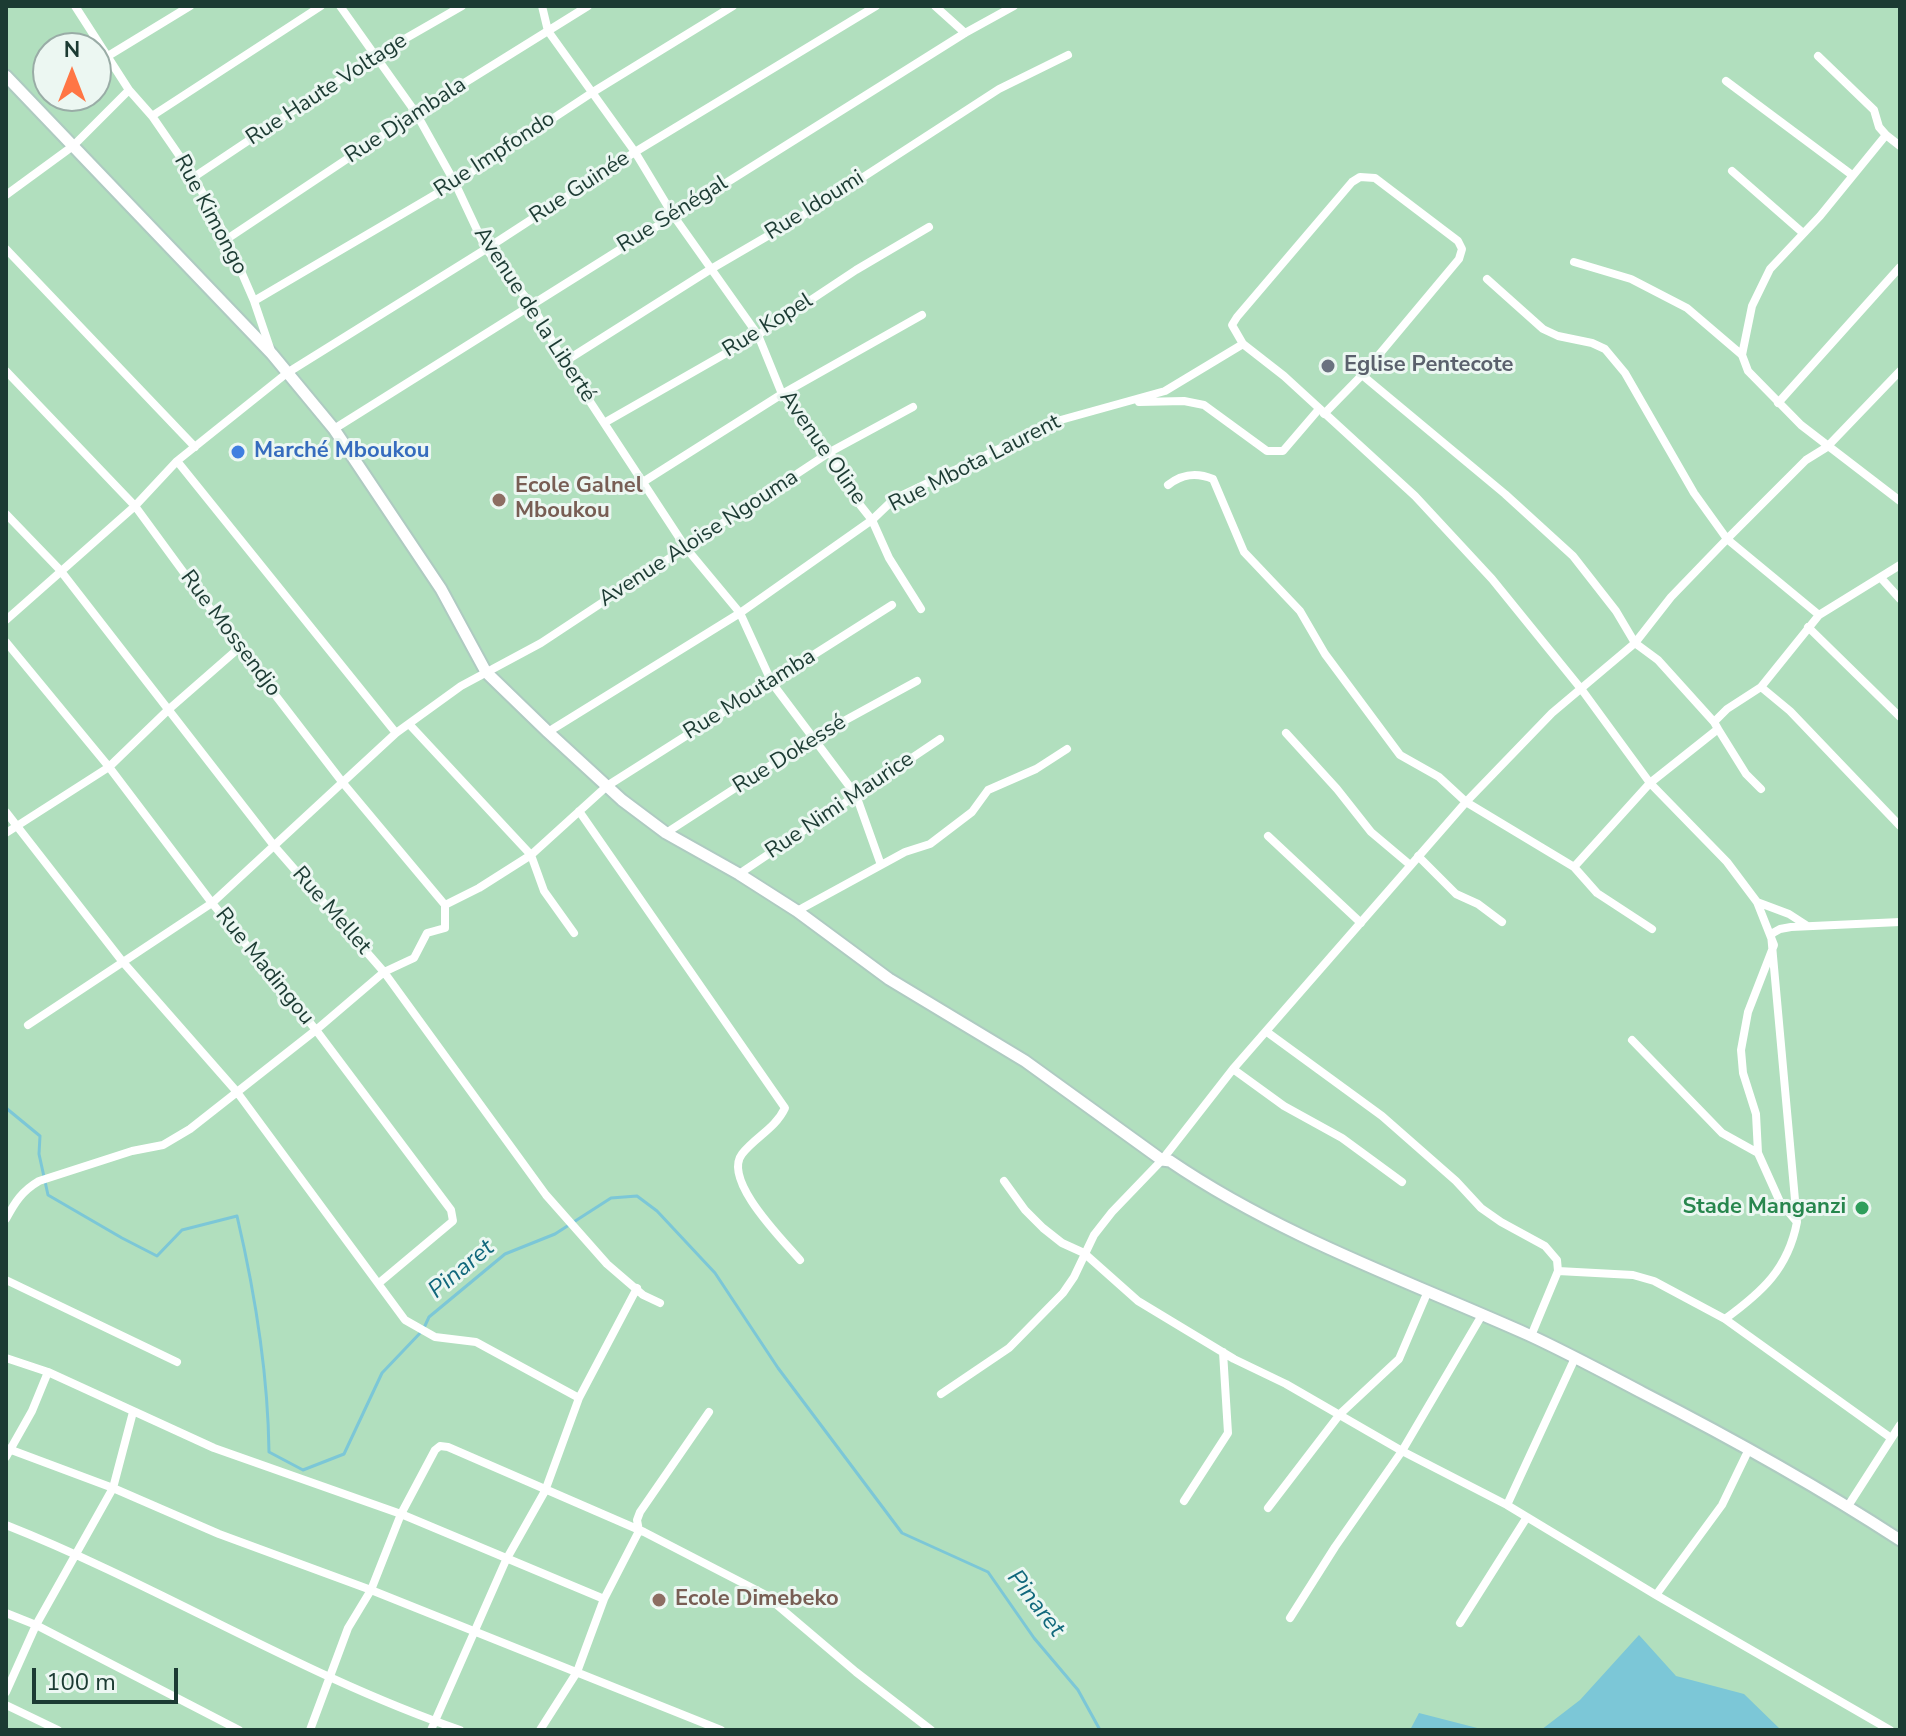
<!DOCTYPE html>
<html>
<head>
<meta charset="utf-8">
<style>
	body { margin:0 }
	#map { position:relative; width:1906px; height:1736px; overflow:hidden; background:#dceae4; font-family:"Nunito Sans",sans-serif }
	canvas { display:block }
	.frame { position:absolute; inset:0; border:8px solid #1c3b33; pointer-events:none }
	.north { position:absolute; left:32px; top:32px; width:80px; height:80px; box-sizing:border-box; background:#ecf7f2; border:2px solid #99aca6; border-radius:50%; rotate:0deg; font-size:22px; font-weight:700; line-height:32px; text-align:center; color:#1c3b33 }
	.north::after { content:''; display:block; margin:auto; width:28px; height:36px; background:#ff7645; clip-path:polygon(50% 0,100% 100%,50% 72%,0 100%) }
	.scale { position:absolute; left:32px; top:1668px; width:146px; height:36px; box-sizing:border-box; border:4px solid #1c3b33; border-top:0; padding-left:10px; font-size:24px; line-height:28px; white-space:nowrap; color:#1c3b33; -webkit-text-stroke:6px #ecf7f2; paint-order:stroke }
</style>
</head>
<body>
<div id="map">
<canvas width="1906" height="1736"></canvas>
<div class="frame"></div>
<div class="north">N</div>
<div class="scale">100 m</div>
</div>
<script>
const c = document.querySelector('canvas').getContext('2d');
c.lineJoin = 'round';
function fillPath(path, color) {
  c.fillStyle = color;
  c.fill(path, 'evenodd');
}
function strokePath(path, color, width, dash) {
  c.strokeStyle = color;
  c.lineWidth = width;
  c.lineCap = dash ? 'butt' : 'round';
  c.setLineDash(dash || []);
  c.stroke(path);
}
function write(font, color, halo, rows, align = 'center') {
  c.font = font + ' "Nunito Sans",sans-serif';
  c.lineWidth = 6;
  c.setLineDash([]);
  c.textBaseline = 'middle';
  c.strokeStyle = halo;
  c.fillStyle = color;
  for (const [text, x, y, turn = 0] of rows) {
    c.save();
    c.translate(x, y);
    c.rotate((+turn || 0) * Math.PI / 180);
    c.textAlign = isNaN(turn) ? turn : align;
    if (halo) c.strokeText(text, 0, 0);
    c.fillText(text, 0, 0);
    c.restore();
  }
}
fillPath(new Path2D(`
	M6,6H1900V1730H6ZM48,48H96V96H48Z`), '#b1dfbe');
fillPath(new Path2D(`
	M1639,1635L1676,1676L1744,1694L1781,1730H1541L1580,1700Z
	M1419,1713L1485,1730H1410Z`), '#7cc7d7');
strokePath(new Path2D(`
	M6,1108L40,1136L39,1154L48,1195L122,1238L157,1256L182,1230L237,1216C255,1293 268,1372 269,1452L303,1470L344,1454L382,1373L423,1330L429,1317L505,1254L555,1234L611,1198L637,1196L657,1211L715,1273L778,1368L902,1533L988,1572L1034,1638L1078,1690L1100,1730`), '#7cc7d7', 3);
const secondary = new Path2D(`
	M6,76L272,354L334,429L441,589L486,672L548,732L622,800L666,833L739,874L797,911L889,979L1025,1061L1162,1160L1170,1161C1280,1236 1408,1281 1529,1335C1568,1353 1605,1373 1643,1393C1731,1438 1817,1486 1900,1540`);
strokePath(secondary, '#aecbc1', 15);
strokePath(new Path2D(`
	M75,6L129,90L152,116L194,177L227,239L254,301L271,351
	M340,6L416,113L455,183L486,249L532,305L564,362L686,548L740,613L772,683L856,795L881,865
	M542,6L548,31L635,152L673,215L758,335L782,394L830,452L849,491L872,520L889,558L921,609
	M935,6L965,33
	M108,56L190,6
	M1818,56L1874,110L1879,127L1886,135
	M1726,81L1852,175
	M152,116L321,6
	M1732,171L1803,233
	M194,177L375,56L462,6
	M6,195L73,146L129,90
	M227,239L416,113L588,6
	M6,249L195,447
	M1574,262L1631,279L1687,308L1742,355L1748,371L1801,425L1900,501
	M1487,279L1543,329L1558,336L1592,343L1605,349L1625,373L1694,493L1727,539L1819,615
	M254,301L455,183L593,92L733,6
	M1243,344L1284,376L1415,496L1492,579L1582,690L1650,783L1727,862L1757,902L1774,945L1748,1012L1741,1050L1743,1073L1756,1114L1758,1153
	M1742,355L1752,306L1770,269L1820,216L1886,135L1900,146
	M564,362L711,269L814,209L999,89L1068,55
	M6,371L135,506L239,648L343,783L445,905
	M1362,375L1505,494L1573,556L1616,611L1635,643L1658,660L1714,722
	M1139,402L1184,401L1204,405L1267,451H1283L1319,409
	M1778,403L1900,267
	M604,423L758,335L856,270L929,227
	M334,429L965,33L1014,6
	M177,461L396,733
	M643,482L782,394L922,315
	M1168,485C1182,474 1196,472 1213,479L1244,552L1300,611L1325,654L1400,755L1439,777L1466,802L1574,867L1597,893L1652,929
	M6,514L60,570L275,847L384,972L546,1195L607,1264L643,1295L660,1303
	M1881,578L1900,599
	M6,620L135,506L177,461L287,373L486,249L635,152L876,6
	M1808,627L1900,717
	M6,642L109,767L212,903L316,1030L451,1210L453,1221L379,1283
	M1761,687L1790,711L1900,826
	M409,724L531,855L544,891L574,933
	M1718,729L1746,774L1761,789
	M548,732L740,613L872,520L894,499L1057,421L1165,391L1243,344L1232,325L1237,317L1352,182L1360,177L1375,178L1458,241L1462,249L1459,259L1362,375L1324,414
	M1286,733L1337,789L1371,832L1409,864
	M579,811L785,1108C775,1129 755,1137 742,1154C722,1180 783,1240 800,1260
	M6,812L122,961L237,1092L405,1320L435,1337L476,1342L579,1398
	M6,833L109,767L168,710L239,648
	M666,833L811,739L917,681
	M1268,836L1361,923
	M1418,856L1456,894L1478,904L1502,922
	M1574,867L1650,783L1718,729L1714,722L1727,709L1761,687L1819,615L1900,565
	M739,874L940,739
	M1757,902L1789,914L1806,925
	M797,911L905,852L930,844L972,812L988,790L1036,769L1067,749
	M28,1025L212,903L396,733L461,686L541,643L830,452L913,407
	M1267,1032L1382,1116L1456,1181L1481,1208L1501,1222L1545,1246L1557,1260L1558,1271
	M1632,1040L1722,1133L1758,1153L1780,1202L1796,1221
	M1233,1069L1284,1106L1342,1138L1402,1182
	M1004,1181L1025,1210L1043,1228L1062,1243L1084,1253L1138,1301L1234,1359L1286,1384L1402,1451L1507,1505L1656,1595L1890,1730
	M6,1219C15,1202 22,1191 39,1181L132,1151L163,1145L190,1129L316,1030L384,972L414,958L427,933L445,928V905L479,888L531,855L607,786L892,605
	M6,1280L177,1362
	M1725,1319C1762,1292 1788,1269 1797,1222L1771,934L1780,929L1791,927L1900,922
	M1531,1336L1558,1271L1633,1275L1654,1281L1725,1319L1891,1438
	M6,1358L48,1372L214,1448L401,1514L604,1599
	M941,1394L1009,1348L1063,1293L1074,1277L1094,1235L1112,1212L1162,1160L1233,1069L1466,802L1552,713L1635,643L1671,597L1727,539L1806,460L1827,447L1900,371
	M6,1448L113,1488L219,1534L371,1590L721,1730
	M6,1457L32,1411L48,1372
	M1184,1501L1228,1433L1223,1352
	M1507,1505L1575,1358
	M1848,1506L1900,1425
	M1268,1508L1340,1414L1399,1359L1428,1291
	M6,1525C160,1586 303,1676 460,1730
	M1656,1595L1722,1505L1749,1449
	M6,1613L36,1625L239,1730
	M1290,1618L1335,1547L1402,1451L1482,1315
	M1460,1623L1527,1517
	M6,1692L36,1625L113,1488L133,1412
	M6,1705L58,1730
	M310,1730L348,1628L371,1590L401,1514L435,1450L440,1446L448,1447L644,1532L764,1594L856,1672L931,1730
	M431,1730L506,1560L545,1491L579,1398L637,1288
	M540,1730L577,1672L604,1599L639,1531L637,1520L640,1512L709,1412`), '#fff', 8);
strokePath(secondary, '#fff', 11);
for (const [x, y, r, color] of [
	[1328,366,8,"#6b7280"],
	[238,452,8,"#3f7fe0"],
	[499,500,8,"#8d6e63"],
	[1862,1208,8,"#2e9e5b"],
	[659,1600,8,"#8d6e63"]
]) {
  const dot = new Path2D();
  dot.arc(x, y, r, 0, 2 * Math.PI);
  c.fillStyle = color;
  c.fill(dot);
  strokePath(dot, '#ecf7f2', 3);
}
write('22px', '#1c3b33', '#ecf7f2', [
	["Rue Haute Voltage",327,90,-33],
	["Rue Djambala",406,121,-33],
	["Rue Impfondo",495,155,-33],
	["Rue Guinée",580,188,-33],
	["Rue Idoumi",815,206,-32],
	["Rue Kimongo",210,215,62],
	["Rue Sénégal",673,215,-32],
	["Avenue de la Liberté",534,315,57],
	["Rue Kopel",768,326,-32],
	["Avenue Oline",822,448,55],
	["Rue Mbota Laurent",975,464,-27],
	["Avenue Aloise Ngouma",699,539,-33],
	["Rue Mossendjo",230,634,53],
	["Rue Moutamba",750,695,-32],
	["Rue Dokessé",790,755,-32],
	["Rue Nimi Maurice",840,806,-34],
	["Rue Mellet",331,911,49],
	["Rue Madingou",264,967,51]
]);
write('bold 22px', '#5b616d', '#ecf7f2', [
	["Eglise Pentecote",1344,366]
], 'left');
write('bold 22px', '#366cbe', '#ecf7f2', [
	["Marché Mboukou",254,452]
], 'left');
write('bold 22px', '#785e54', '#ecf7f2', [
	["Ecole Galnel",515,487],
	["Mboukou",515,512],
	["Ecole Dimebeko",675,1600]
], 'left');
write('bold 22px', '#27864d', '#ecf7f2', [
	["Stade Manganzi",1846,1208]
], 'right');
write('italic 24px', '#11687c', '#ecf7f2', [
	["Pinaret",462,1270,-40],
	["Pinaret",1035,1604,52]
]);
</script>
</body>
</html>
